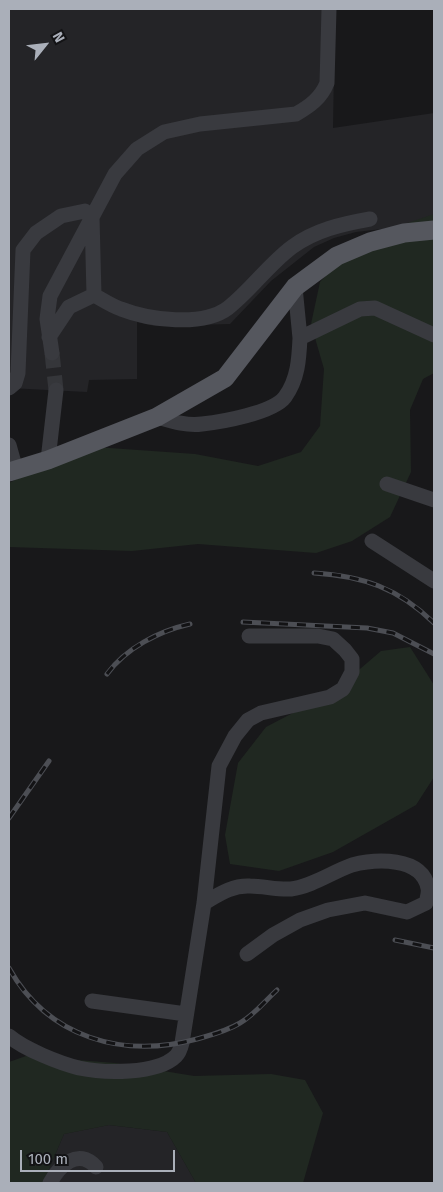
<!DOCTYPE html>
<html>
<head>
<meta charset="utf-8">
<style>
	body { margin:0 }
	#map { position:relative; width:443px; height:1192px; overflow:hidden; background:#18181a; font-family:"Fira Sans",sans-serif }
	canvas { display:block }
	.frame { position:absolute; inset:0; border:10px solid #aaafb9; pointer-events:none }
	.north { position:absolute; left:20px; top:20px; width:50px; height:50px; -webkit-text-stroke:4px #131315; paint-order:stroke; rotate:61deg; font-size:14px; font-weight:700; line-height:20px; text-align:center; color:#aaafb9 }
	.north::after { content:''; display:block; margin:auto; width:18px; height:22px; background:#aaafb9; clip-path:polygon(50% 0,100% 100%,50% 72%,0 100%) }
	.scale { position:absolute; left:20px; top:1150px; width:155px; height:22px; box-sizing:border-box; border:2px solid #aaafb9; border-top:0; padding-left:6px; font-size:15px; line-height:18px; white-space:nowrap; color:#aaafb9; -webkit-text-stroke:4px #131315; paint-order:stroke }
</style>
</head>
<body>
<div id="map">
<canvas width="443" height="1192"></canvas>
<div class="frame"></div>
<div class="north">N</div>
<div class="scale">100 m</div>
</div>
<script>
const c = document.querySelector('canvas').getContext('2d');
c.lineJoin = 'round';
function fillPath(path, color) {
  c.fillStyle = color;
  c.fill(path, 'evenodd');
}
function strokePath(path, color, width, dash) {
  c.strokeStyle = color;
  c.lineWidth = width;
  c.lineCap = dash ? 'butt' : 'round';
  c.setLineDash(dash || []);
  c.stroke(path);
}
fillPath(new Path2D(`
	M9,9H335L333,128L434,113V223L356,232L334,238L314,247L271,281L230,324L155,326L137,322V379L89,380L87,392L9,388Z
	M109,1125L167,1132L196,1183H43L64,1134Z`), '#242427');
fillPath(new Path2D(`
	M434,214V373L423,379L410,410L411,472L390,517L352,541L316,553L198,544L132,551L9,547V483L81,446L195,454L258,466L301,452L320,426L324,369L311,324L320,282L344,255L387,230Z
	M410,647L434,685V777L416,805L333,852L279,871L230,864L225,835L238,763L266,727L333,692L381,651Z
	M26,1056L115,1063L194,1076L271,1074L305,1080L323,1113L303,1183H196L167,1132L109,1125L64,1134L43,1183H9V1062Z`), '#202821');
strokePath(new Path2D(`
	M52,353L56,390`), '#35363a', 15, [15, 8]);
strokePath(new Path2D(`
	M295,287L300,338L360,309L375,308L434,335
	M49,337L69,307L94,295C103,300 112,306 121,309C149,320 203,327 228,308C251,290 268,265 292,247C315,230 342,224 370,219
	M52,353L47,319L50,296L115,174L137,149L164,132L200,124L296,114C310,106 321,98 327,83L329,9
	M9,388L15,383L18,373L23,250L36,233L61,216L85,211L92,217L94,295
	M157,417C171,421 186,426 202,424C221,422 273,413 285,397C298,379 299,359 300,338
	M9,445L16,470
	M48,460L56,390
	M387,484L434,500
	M372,541L434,581
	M204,903C218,895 232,885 250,886C264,886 277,890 291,889C313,886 332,872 352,865C375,859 422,856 428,888C429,892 427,899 426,903L407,912L365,903L328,910L300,920L273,935L247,954
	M92,1001L186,1014
	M9,1036C24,1049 59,1063 79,1068C103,1073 157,1075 176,1056C179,1053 181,1047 182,1043L204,903L219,766L235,736L248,720L261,713L330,697L343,689L352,672V659L345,650L333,639L318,636H249
	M50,1183C59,1166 78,1147 96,1167`), '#393a3f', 15);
strokePath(new Path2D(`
	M9,472L48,460L157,417L225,378L295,287L337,256L370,242L404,233L434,230`), '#55575e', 19);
const rail = new Path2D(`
	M314,573C363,576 398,588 434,623
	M243,622L367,628L393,633L434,654
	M107,674C126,648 159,631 190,624
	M9,818L49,761
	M395,940L434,948
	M9,968C48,1038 123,1059 197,1039C211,1035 227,1031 240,1023C254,1015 265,1001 277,990`);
strokePath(rail, '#4c4e54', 5);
strokePath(rail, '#131315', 3, [9]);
</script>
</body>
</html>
